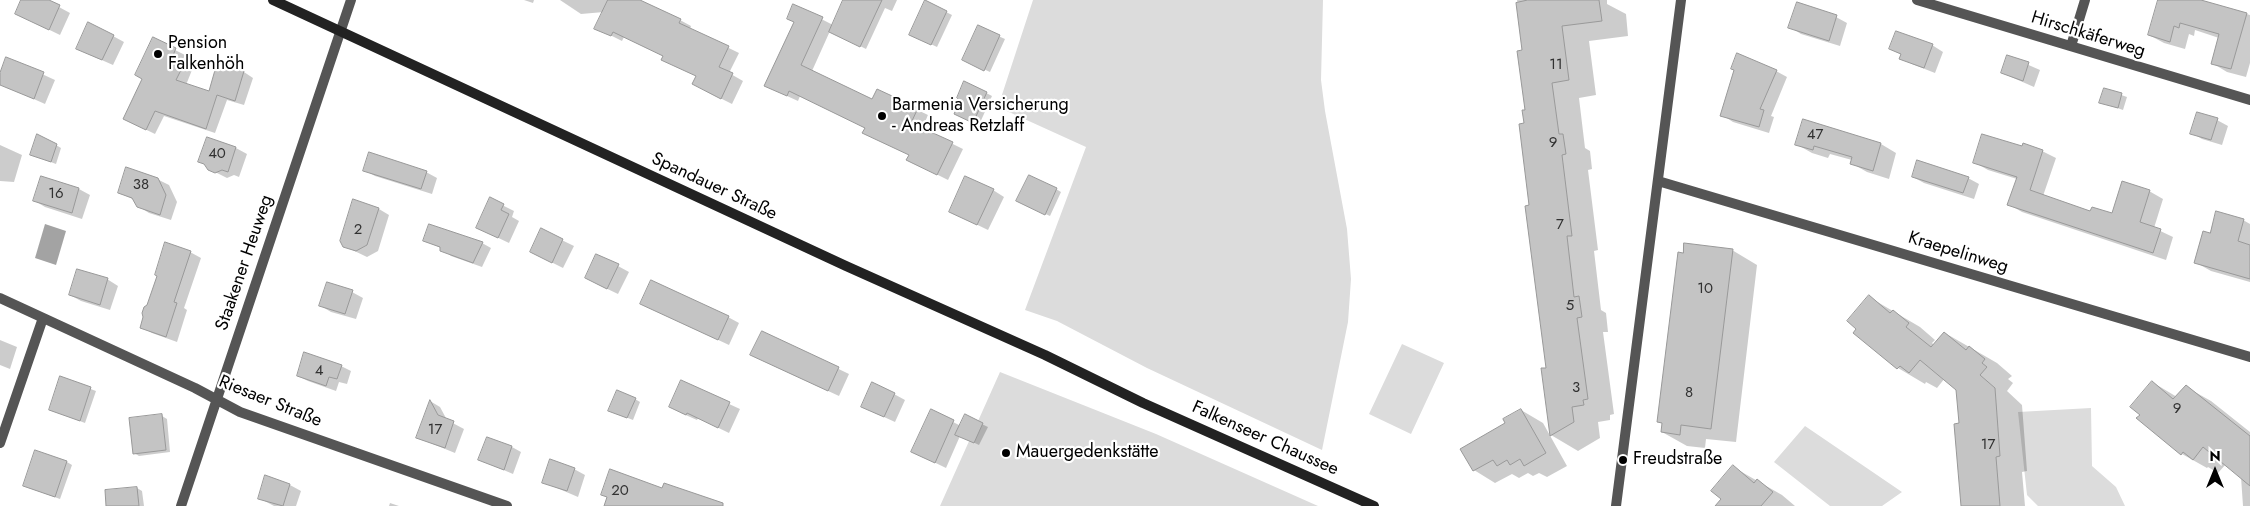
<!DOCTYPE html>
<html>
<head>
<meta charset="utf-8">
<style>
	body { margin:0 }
	#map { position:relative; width:2250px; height:506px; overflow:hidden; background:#fff; font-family:Jost,sans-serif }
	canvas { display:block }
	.north { position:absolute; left:2190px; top:446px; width:50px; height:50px; -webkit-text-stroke:4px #fff; paint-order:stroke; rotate:0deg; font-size:14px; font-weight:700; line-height:20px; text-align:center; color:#000 }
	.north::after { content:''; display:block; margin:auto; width:18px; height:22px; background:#000; clip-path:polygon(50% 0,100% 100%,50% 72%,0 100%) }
</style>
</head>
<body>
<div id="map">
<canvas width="2250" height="506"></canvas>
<div class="north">N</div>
</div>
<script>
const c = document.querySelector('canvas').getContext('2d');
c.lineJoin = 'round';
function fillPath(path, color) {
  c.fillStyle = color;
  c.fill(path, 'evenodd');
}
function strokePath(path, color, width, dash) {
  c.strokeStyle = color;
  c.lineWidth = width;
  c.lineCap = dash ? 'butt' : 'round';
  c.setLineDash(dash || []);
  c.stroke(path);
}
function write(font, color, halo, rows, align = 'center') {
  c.font = font + ' Jost,sans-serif';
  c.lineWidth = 4.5;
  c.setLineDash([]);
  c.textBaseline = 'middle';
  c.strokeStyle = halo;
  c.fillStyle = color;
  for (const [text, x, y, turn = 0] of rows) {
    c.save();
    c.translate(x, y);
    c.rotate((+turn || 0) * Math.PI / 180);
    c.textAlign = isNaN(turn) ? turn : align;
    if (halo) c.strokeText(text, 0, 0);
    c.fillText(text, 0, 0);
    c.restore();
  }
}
fillPath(new Path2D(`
	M1033,0H1323L1321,80L1325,111L1347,229L1351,279L1348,322L1322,450L1147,368L1057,321L1025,310L1086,147L998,107Z
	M1402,344L1444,363L1411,434L1369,414Z
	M1000,372L1156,434L1318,506H940Z
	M2091,408L2092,466L2116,487L2125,506H2038L2027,495L2018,412Z
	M1805,426L1902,492L1882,506H1830L1774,462Z`), '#dcdcdc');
fillPath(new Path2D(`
	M45,224L66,231L56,265L35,258Z`), '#a3a3a3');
fillPath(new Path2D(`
	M23,0H46L70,13L60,35L27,19Z
	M524,0H534L533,3Z
	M560,0H637L680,20L691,26L690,29L739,53L729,73L743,81L732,104L704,90L697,76L663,60L665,57L624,37L622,41L596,28L604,12L581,14Z
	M845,0H897L892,11L885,8L866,49L830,31L812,71L873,101L877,90L928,115L922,129L963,149L948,180L908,160L910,155L864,133L866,128L800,96L798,101L776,91L795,22L794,5L833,25Z
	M1517,0H1607V4L1626,14L1628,36L1589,41L1596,95L1579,98L1585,148L1590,151L1592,169L1588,170L1598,250L1594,251L1601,310L1606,313L1608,332H1603L1614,414L1610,415V420L1598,422L1600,438L1578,451L1551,435L1542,369H1547L1530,206L1525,124L1524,51Z
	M2159,0H2199L2250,15V63L2246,77L2227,72L2212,63L2219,38L2195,30L2194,36L2189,34L2185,49L2164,43L2149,35Z
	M926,2L952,15L937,47L916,37Z
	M1836,17L1847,23L1840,46L1801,34L1790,27Z
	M978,27L1005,39L990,72L968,62Z
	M113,36L124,42L113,65L88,54Z
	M153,39L185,55L181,64L192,70L186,85L209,92L244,72L253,78L244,105L227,100L215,133L164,116L155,134L124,119L143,79Z
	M1932,45L1943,52L1935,73L1912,64L1901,58L1902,55L1890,49Z
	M2008,56L2040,70L2034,87L2002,73Z
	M7,58L55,80L45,104L0,84V76Z
	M1776,71L1787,77L1771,116L1774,117L1769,133L1733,122L1722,115Z
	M965,82L992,96L979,125L960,116Z
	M2104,89L2127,97L2123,110L2100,102Z
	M2217,120L2228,126L2222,145L2202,139L2192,133Z
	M1803,121L1881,144L1896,153L1889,179L1867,172L1851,163L1852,160L1830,154L1828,158L1812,153L1796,144Z
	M208,138L236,148L247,154L239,177L234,175L227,178L209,169Z
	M0,145L22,155L14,182L0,181Z
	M56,145L61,148L56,164L32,155Z
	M2022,148L2042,151L2056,158L2043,196L2091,213L2113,215L2149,191L2163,199L2154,228L2173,237L2166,260L2022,212L2008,204L2017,179L1988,170L1974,162Z
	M364,170L426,172L437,178L432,194L375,176Z
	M1913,177L1968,178L1979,184L1974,199L1924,183Z
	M42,178L79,189L90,195L82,219L45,207L35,201Z
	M157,179L169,185L177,202L171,220L149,213L138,206L135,200L119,193Z
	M1056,189L1061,192L1050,216L1023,204Z
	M993,190L1004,197L988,230L961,217Z
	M490,199L514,211L512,217L519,221L509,243L488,233Z
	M379,209L389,215L378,251L367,257L344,246Z
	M2243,220L2250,224V282L2211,271L2195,262L2211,235Z
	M541,230L574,246L563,268L531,252Z
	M425,241L482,243L491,248L482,267L451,256L441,248Z
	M1732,250L1757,265L1736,442L1706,439L1705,448L1687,446L1662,432L1663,424L1659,422L1684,254Z
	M190,252L201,258L184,308L187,310L177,342L152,333L141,327Z
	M618,266L629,272L618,294L597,284Z
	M107,279L118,286L110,310L81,301L70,295Z
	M352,292L363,298L356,319L331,312L321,306Z
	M1869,297L1920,327L1935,340L1932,343L1934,345L1945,333L1997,363L2012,376L2008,379L2013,383L2007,391L2022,405L2027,471L2022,472L2025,506H1963L1958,389L1945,378L1937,388L1926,382L1925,384L1898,368L1855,332Z
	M652,309L728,317L739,323L729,345Z
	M762,332L849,374L839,396L763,361Z
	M0,340L17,347L10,369L0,365Z
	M341,366L351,371L347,384L339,382L336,391L308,381L298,376Z
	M61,378L96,391L85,423L50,410Z
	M681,382L740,409L729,433L698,418L697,420L681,413Z
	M2152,382L2177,397L2186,387L2211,401L2250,432V506H2243L2241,477L2226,464L2218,473L2208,467L2207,468L2182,454L2138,418L2141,415Z
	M894,394L905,400L895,422L873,412Z
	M635,399L640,402L633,420L615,413Z
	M430,401L440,407L447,420L464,429L455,453L418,438Z
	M1521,410L1543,423L1567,466L1547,477L1539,473L1533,476L1528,473L1519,478L1512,474L1495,483L1474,470L1507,423Z
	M931,411L961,426L965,416L988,427L979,445L960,436L946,468L913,452Z
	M162,416L167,419L170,452L139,456L134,453Z
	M512,447L521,452L513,474L480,460Z
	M67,462L72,465L60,499L29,488Z
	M1733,467L1782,495L1795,506H1725Z
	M574,469L585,475L578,497L543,482Z
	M265,478L290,485L301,491L296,506H274L259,498Z
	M137,488L142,491L144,506H107L106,492Z
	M390,503L399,506H389Z`), '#0003');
const building = new Path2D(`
	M21,0H49L60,5L49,30L15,14Z
	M608,0H640L681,19L679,23L729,46L719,67L733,73L721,99L692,84L696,76L661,60L663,56L613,32L611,36L594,29Z
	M843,0H882L860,47L829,32Z
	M925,0L947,11L931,45L909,35Z
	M1528,0H1599L1602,21L1562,26L1569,80L1552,83L1559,134H1563L1566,154L1562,155L1572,236H1567L1574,297L1579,296L1582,317L1577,318L1588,399L1583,400L1584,405L1572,407L1574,422L1550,436L1541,368H1546L1525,206L1529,205L1519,124L1524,123L1522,110H1525L1517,51L1522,50L1516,3Z
	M2158,0H2201L2247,13L2231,69L2211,64L2219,34L2180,23L2179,28L2174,26L2170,42L2148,35Z
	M1797,2L1837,15L1829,41L1788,28Z
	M793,4L823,17L801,65L872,99L877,89L918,108L911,123L953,142L937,175L906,160L909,155L862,133L865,128L789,91L787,96L764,86L794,22L787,19Z
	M88,22L114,35L102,60L76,49Z
	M978,25L1000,35L984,71L962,60Z
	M1896,31L1933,44L1924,68L1899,59L1901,54L1889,49Z
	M153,37L176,48L172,58L184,64L176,80L209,91L217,63L244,71L235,101L217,95L206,129L155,111L146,130L123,119L142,79L135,75Z
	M1737,53L1777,70L1760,109L1764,110L1759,127L1720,116L1734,70L1731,69Z
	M2007,55L2029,62L2023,81L2001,73Z
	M6,57L44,72L34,99L0,85V73Z
	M964,81L987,92L973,123L954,114L960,100L957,98Z
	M2104,88L2122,93L2118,108L2099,103Z
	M2197,112L2218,118L2211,140L2190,134Z
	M1803,119L1881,143L1873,171L1850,164L1852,157L1814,146L1813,150L1795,145Z
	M37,134L57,144L51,162L30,155Z
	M1982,134L2022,146L2023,143L2043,150L2030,190L2090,211L2092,207L2112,213L2122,181L2150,190L2140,222L2161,229L2153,253L2007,205L2017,177L1973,163Z
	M207,137L236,147L228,172L222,170L215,173L208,170L204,164L198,162Z
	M369,152L427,171L421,189L363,171Z
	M1917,160L1969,177L1963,193L1912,177Z
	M126,167L158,178L166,195L160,215L137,207L132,198L118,193Z
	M1029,175L1057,188L1045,215L1016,201Z
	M41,176L79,188L72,213L33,201Z
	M965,176L994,189L977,225L949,212Z
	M490,197L504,204L501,210L509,214L498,238L476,228Z
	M353,199L379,208L367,245L356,251L343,247L340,241Z
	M2216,211L2244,219L2238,241L2250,245V279L2194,263L2203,231L2210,233Z
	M429,224L483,242L473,263L440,251V247L423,241Z
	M541,228L563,239L552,263L530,252Z
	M165,242L191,251L174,302L177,303L166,337L140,328L143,317L142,313L144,307L147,305L157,276L155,275Z
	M1684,243L1733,249L1711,429L1681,425L1680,435L1661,432L1662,423L1657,422L1678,252L1683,253Z
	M596,254L619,264L607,289L585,278Z
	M77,269L108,278L100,305L69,295Z
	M651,280L729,316L718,340L640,304Z
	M327,282L353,290L345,314L319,306Z
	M1869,295L1890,313L1893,310L1909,323L1906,327L1931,347L1944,332L1966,350L1969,346L1985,359L1982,363L1987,367L1980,375L1995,388L2000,456L1996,457L2000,506H1961L1954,424L1959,423L1956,390L1920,360L1909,373L1900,366L1897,369L1853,333L1856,329L1847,321Z
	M762,331L839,367L828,391L750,355Z
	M304,352L342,365L337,379L329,377L326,386L297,376Z
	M60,376L91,387L80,421L49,410Z
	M681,380L730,402L718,428L687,413L686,415L669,407Z
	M2152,381L2173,399L2186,385L2250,436V486L2203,447L2193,460L2183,452L2181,455L2136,418L2140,415L2130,407Z
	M872,382L895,393L884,417L861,407Z
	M617,390L636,398L627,418L608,411Z
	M430,400L438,415L454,421L445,448L416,438Z
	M931,409L954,420L935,463L911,452Z
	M1521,409L1546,453L1524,466L1520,459L1510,465L1507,460L1497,466L1493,460L1473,471L1460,449L1505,423L1503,419Z
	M162,414L166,450L133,454L129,418Z
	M965,414L983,423L974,443L955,435Z
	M487,437L512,446L504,470L478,460Z
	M35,450L67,461L55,497L23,486Z
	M550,459L575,468L567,491L542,483Z
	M1733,465L1754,483L1757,479L1773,492L1761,506H1715L1721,499L1711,491Z
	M610,469L662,488L664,483L723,503V506H604L607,497L601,495Z
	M265,475L290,484L283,506L258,499Z
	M137,487L139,506H106L105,490Z`);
fillPath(building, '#c4c4c4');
strokePath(building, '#999', 1);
strokePath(new Path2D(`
	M1917,0L2250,100
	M2071,46L2085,0
	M1658,181L2250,357
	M0,298L195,388L240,412L507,506
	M0,443L43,318
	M181,506L351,0
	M1616,506L1681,0`), '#555', 10);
strokePath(new Path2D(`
	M273,0L846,266L1045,355L1143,403L1374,506`), '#222', 10);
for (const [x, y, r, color] of [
	[158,54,5,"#000"],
	[882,116,5,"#000"],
	[1006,453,5,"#000"],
	[1623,460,5,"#000"]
]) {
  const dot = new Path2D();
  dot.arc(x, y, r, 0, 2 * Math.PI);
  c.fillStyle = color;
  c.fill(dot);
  strokePath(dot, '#fff', 2);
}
write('15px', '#313131', null, [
	["11",1556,65],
	["47",1815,135],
	["9",1553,143],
	["40",217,154],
	["38",141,185],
	["16",56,194],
	["7",1560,225],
	["2",358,230],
	["10",1705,289],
	["5",1570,306],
	["4",319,371],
	["3",1576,388],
	["8",1689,393],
	["9",2177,409],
	["17",435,430],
	["17",1988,445],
	["20",620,491]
]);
write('18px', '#000', '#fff', [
	["Hirschkäferweg",2088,35,17],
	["Spandauer Straße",714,187,25],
	["Kraepelinweg",1958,253,17],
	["Staakener Heuweg",245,263,-71],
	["Riesaer Straße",270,402,22],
	["Falkenseer Chaussee",1265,439,24]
]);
write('18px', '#000', '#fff', [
	["Pension",168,44],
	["Falkenhöh",168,65],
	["Barmenia Versicherung",892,106],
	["- Andreas Retzlaff",892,127],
	["Mauergedenkstätte",1016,453],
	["Freudstraße",1633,460]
], 'left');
</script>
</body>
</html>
